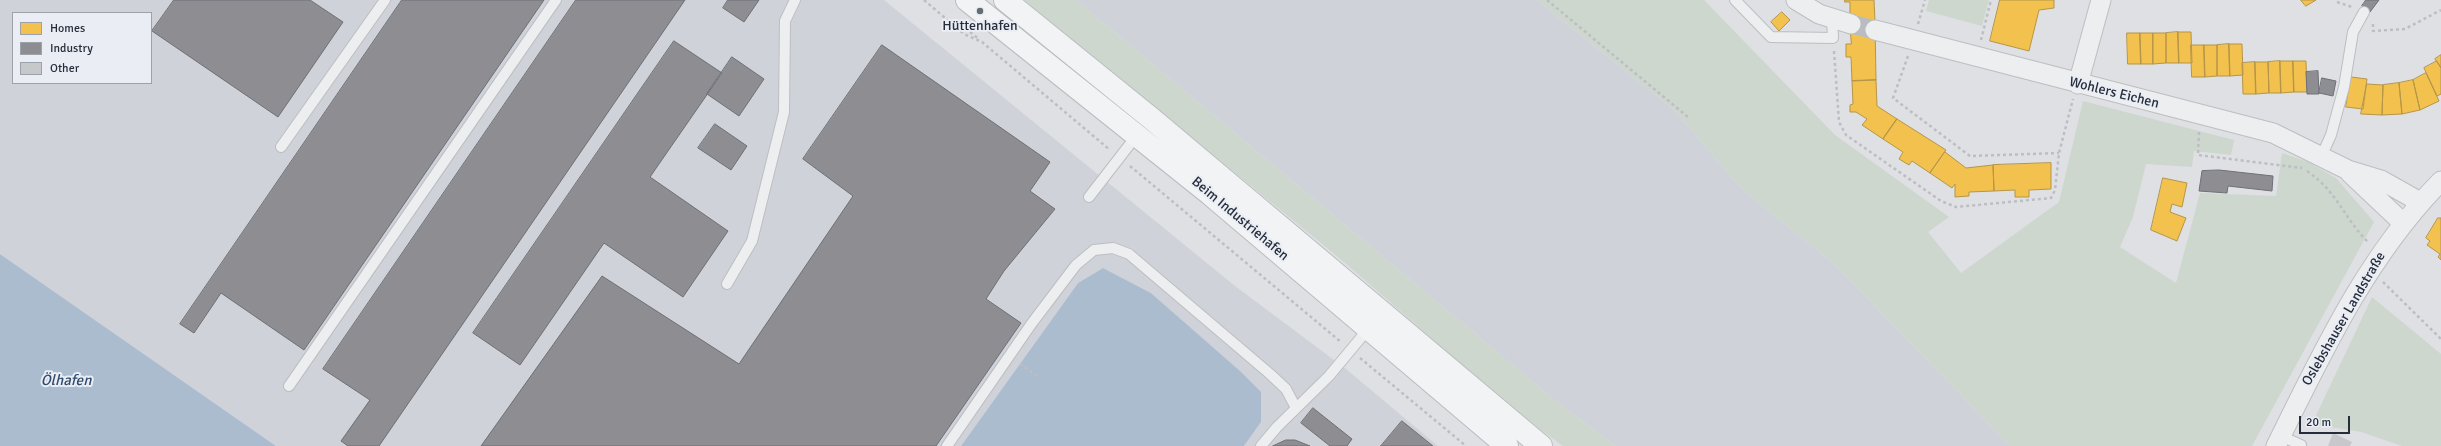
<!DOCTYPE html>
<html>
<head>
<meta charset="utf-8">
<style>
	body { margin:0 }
	#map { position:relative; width:2441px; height:446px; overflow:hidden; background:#dee0e3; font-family:Signika,sans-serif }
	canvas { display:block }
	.legend { position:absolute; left:12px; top:12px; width:140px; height:72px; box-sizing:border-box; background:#eaeef4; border:1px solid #9ca1aa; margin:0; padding:5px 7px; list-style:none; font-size:12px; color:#262d3b }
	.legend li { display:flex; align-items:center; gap:8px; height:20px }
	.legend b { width:20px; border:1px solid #9ca1aa }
	.scale { position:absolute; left:2299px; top:416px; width:51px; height:18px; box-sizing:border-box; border:2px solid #262d3b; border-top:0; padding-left:5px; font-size:12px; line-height:14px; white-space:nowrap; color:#262d3b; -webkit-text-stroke:3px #eaeef4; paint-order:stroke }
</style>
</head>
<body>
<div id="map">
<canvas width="2441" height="446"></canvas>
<ul class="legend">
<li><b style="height:11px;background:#f2c14e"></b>Homes</li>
<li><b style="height:11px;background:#8d8d92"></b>Industry</li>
<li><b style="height:11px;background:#c6c8cb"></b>Other</li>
</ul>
<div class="scale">20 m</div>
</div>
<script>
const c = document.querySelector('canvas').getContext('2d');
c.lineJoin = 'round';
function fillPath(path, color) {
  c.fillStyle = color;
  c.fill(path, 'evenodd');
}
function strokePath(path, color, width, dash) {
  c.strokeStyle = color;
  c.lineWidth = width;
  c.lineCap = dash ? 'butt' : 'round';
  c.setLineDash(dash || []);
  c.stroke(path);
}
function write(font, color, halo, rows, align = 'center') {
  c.font = font + ' Signika,sans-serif';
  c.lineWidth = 4;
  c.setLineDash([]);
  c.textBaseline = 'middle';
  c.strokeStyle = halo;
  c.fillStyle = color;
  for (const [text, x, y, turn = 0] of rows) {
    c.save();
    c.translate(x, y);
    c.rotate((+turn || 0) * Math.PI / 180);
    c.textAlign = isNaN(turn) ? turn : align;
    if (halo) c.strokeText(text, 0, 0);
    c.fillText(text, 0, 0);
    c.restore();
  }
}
fillPath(new Path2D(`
	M0,0H884L1235,286L1346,369L1438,446H1244L1261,422L1239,370L1151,293L1103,268L1078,283L961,446H276L0,254ZM13,13H151V83H13Z
	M1076,0H1537L1674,110L1742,189L1835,265L2010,446H1616L1558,403Z`), '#cfd3d9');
fillPath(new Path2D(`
	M1024,0H1076L1558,403L1616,446H1563L1541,430L1461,364L1344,262Z
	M1537,0H1704L1835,135L1949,217L1928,232L1961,273L2059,202L2083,101L2234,140L2231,155L2194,151L2192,167L2146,164L2133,217L2120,247L2176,283L2200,193L2276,196L2282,153L2308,162L2336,178L2374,222L2252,446H2010L1835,265L1742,189L1674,110Z
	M1929,0H1989L1982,26L1926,11Z
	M2372,297L2441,354V446H2402L2361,432L2312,424Z`), '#ced7ce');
fillPath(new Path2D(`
	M0,254L276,446H0Z
	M1103,268L1151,293L1239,370L1261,392V422L1244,446H961L1078,283Z`), '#acbccf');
const homes = new Path2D(`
	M1845,0H1874L1875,22H1850V2H1845Z
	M2000,0H2054V8L2039,10L2029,51L1990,41Z
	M2301,0H2316L2306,6Z
	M1782,12L1790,20L1779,31L1771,22Z
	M1850,22H1875L1876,80L1852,81L1851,57H1846V44H1851Z
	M2178,32H2191L2192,63H2179Z
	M2178,32L2179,63H2166V33Z
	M2127,33H2140L2141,64H2128Z
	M2140,33H2153V64H2141Z
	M2153,33H2166V63L2153,64Z
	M2229,44H2242L2243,75L2230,76Z
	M2229,44L2230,76H2217V45Z
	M2191,45H2204L2205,77H2192Z
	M2204,45H2217V76L2205,77Z
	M2441,55V68L2435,59Z
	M2280,61L2281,93H2269L2268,62Z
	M2280,61H2293L2294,92L2281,93Z
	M2293,61H2306L2307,92H2294Z
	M2437,61L2441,68V94L2437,96L2424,68Z
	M2255,62L2256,94H2243L2242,63Z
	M2255,62H2268L2269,93L2256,94Z
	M2426,73L2439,101L2420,110L2413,80Z
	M2351,77L2367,79L2363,109L2346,107Z
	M1876,80L1877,106L1897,119L1883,139L1862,125L1867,119L1856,112H1850V105L1853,104L1852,81Z
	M2413,80L2420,110L2402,114L2399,83Z
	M2399,83L2402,114L2382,115L2383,85Z
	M2367,84L2383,85L2382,115L2361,114Z
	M1897,119L1946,150L1930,173L1912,161L1909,165L1899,159L1903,152L1883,139Z
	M1945,152L1966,168L1993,165L1994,191L1969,192V196L1955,197V184L1952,188L1930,173Z
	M2051,163V189L2029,190V197H2015V190L1994,191L1993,165Z
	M2163,178L2187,183L2182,207L2172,204L2170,212L2186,218L2177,241L2151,230Z
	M2438,218H2441V260L2438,257L2440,254L2427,245L2430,241L2426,238Z`);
fillPath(homes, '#f2c14e');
strokePath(homes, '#b59548', 1);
const industry = new Path2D(`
	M174,0H310L343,22L278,117L152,31Z
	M402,0H544L304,350L221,293L194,333L180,324Z
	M576,0H685L379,446H348L341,441L370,400L323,369Z
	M728,0H759L744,22L723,8Z
	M2366,0H2379L2370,12L2362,6Z
	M674,41L722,73L650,177L728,231L683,297L604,243L520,365L473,333Z
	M882,45L1050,162L1030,191L1055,209L1004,271L986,299L1021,323L936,446H481L602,276L739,364L853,196L803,159Z
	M732,57L764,79L739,116L707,94Z
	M2318,71L2319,94H2307L2306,72Z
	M2322,78L2336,81L2333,96L2319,93Z
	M715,124L747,146L731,170L698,148Z
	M2219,170L2273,176L2272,191L2228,186L2227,193L2199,191L2202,171Z
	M1313,408L1352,439L1347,446H1330L1301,423Z
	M1402,421L1433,446H1381Z
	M1286,440H1295L1310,446H1273Z`);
fillPath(industry, '#8d8d92');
strokePath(industry, '#6e7078', 1);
fillPath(new Path2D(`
	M2333,433L2352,442L2350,446H2328Z`), '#c6c8cb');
strokePath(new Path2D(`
	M1851,24L1875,30`), '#b9bcc1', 19, [19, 10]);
const lane = new Path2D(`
	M1735,0L1771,37L1833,38L1832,19
	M281,147L385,0
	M2321,157L2331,135L2344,87L2353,32L2364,12
	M1089,197L1137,135
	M727,284L752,241L784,112L785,21L795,0
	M289,386L556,0
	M2281,436L2301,445
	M947,446L1032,323L1076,265L1094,250L1113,248L1129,254L1270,374L1286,389L1296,408
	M1261,446L1277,427L1329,376L1369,328`);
const street = new Path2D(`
	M1796,0L1819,14L1851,24
	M1875,30L2273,133L2348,170L2381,180L2420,202
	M2078,84L2101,0
	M2350,173L2403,223
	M2276,446C2322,353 2367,256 2441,181`);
const primary = new Path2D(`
	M967,0L1210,194L1507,446
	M1005,0L1152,119L1541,446`);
strokePath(lane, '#bcbec1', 12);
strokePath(street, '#bcbec1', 21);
strokePath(primary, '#babdc1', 24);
strokePath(new Path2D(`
	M924,0L964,34L982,42L1110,150
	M1547,0L1688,117
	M2337,2L2352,7
	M1918,24L1925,0
	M2373,24V31L2405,29L2441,10
	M970,32L979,39
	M1981,40L1991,0
	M1834,51L1839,122L1846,135L1941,201L1956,207L2051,198L2055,190L2059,153L2073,99
	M1908,56L1893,98L1970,156L2059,153
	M2199,132L2198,155L2302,168
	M1130,166L1341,342
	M2307,171C2339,193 2344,219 2369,243
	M2383,282L2441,339
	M1360,358L1466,446
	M1020,364L1039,377`), '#bdbec3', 2.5, [3, 3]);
strokePath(lane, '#edeef0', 10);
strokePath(street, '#edeef0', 19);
strokePath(primary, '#f2f3f4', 22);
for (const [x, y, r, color] of [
	[980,11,4,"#666c76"]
]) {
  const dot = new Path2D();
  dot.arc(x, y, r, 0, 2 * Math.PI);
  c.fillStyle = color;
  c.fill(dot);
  strokePath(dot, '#eaeef4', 1.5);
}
write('14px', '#262d3b', '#eaeef4', [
	["Hüttenhafen",980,26]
]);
write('14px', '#262d3b', '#eaeef4', [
	["Wohlers Eichen",2114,93,14],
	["Beim Industriehafen",1240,219,40],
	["Oslebshauser Landstraße",2344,319,-60]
]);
write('italic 15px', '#304c6f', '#eaeef4', [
	["Ölhafen",66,381]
]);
</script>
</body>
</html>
